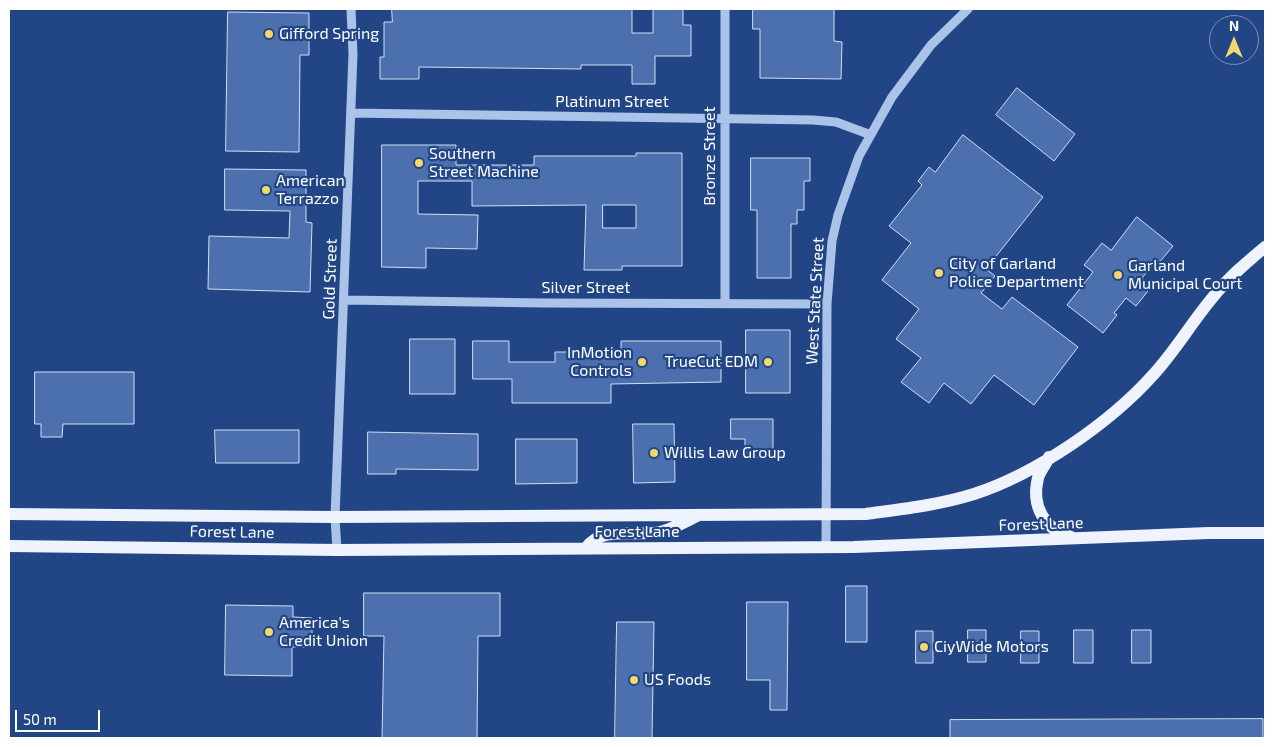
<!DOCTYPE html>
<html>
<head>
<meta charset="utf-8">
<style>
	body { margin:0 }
	#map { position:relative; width:1274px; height:747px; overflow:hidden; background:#224685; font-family:"Exo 2",sans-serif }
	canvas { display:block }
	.frame { position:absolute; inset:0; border:10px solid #fff; pointer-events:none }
	.north { position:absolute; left:1209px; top:15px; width:50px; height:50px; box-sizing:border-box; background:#224685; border:1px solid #7a90b6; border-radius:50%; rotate:0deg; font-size:14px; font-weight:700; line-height:20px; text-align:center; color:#fff }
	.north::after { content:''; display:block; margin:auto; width:18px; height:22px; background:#f4d76d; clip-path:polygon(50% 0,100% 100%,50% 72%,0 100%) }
	.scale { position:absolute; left:15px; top:710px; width:85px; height:22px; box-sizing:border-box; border:2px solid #fff; border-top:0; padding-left:6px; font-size:15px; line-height:18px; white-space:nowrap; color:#fff; -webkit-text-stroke:4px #224685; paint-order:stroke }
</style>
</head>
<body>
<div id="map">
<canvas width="1274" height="747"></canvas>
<div class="frame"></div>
<div class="north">N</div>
<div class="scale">50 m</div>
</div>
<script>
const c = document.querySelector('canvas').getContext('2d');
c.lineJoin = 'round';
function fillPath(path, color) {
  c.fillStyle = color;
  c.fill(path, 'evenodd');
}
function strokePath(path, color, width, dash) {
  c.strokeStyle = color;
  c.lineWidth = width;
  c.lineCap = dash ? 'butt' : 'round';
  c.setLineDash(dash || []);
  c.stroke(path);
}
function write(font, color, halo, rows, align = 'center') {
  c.font = font + ' "Exo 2",sans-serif';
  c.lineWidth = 4.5;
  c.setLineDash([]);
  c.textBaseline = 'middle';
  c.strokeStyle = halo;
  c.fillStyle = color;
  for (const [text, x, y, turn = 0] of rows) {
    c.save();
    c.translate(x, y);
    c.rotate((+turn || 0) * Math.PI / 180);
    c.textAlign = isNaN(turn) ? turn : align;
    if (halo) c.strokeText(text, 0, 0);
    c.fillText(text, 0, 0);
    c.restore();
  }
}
const building = new Path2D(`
	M392,9H632V33H653V9H683V25H691V56H655V84H632V65H581V69L419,67V79H380V57H384V22H392Z
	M753,9H834V41L842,42L841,79L760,78V29H753Z
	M228,12L309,13V55H300L299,152L226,151Z
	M1017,88L1075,134L1054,161L996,115Z
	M963,135L1043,197L986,269L995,276L981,293L1002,309L1012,297L1078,347L1034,405L994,375L971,404L944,383L929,403L901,382L921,358L896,339L919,309L882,280L911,243L889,226L922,185L918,181L929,167L935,172Z
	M382,145H456V165H534V156H636V153H682V266H622V270H584L586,205L472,206V181H418V214L478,215L477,249L426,248V268L382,267ZM603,205H636V228H603Z
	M751,158H810V181H804V210H797V224H791V278H757V210H751Z
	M225,169L306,170V222L312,223L310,292L208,289L209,236L289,238L290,211L225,210Z
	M1137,217L1173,246L1158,264L1155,262L1142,278L1152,286L1136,306L1126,298L1114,313L1117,315L1103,333L1067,305L1093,272L1084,265L1102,243L1111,250Z
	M746,330H790V393H746Z
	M410,339H455V394H410Z
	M473,341H509V362H555V352H621V341H721V382L611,384V403H512V379H473Z
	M35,372H134V424H63L62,437H41V424H35Z
	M731,419H773V458L745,457V439H731Z
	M633,424H674L675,482L634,483Z
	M215,430H299V463H216Z
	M368,432L478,434V470L396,469V474H368Z
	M516,439H577V483L516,484Z
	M846,586H867V642H846Z
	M364,593H500V636H478L477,738H382L384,636H364Z
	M747,602H788L787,710H770V680H747Z
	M226,605L293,606V617L312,618V647H292V676L225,675Z
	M617,622H654L652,738H615Z
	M968,630H986V662H968Z
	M1074,630H1093V663H1074Z
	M1132,630H1151V663H1132Z
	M916,631H933V663H916Z
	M1021,631H1039V663H1021Z
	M1263,719V738H950V720Z`);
fillPath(building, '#4b70ad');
strokePath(building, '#cfdef7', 1);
strokePath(new Path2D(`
	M725,9V303
	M351,113L813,120L836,122L871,135
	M345,300L544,303L827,304
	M826,547L827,304L832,241L838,215L859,156L892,97L931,45L968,9
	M337,550L335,517L353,54L351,9`), '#abc3e9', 9);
strokePath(new Path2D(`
	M1049,457C1046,465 1040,470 1038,478C1031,506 1044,529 1071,537
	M9,514L335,517L866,514C902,509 939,505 974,494C1036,474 1110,423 1153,375C1175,351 1192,322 1213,297C1228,278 1247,262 1265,247
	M9,546L337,550L854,547L1209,533H1265
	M586,548C602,525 636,537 660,532C673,529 686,521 697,516`), '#eef3fe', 12);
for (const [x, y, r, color] of [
	[269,34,5,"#f4d76d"],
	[419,163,5,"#f4d76d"],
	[266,190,5,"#f4d76d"],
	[939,273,5,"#f4d76d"],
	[1118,275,5,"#f4d76d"],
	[642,362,5,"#f4d76d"],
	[768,362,5,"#f4d76d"],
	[654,453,5,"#f4d76d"],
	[269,632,5,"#f4d76d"],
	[924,647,5,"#f4d76d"],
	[634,680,5,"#f4d76d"]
]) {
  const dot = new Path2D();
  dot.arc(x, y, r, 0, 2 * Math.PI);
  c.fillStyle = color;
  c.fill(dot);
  strokePath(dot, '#224685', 2);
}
write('16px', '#fff', '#224685', [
	["Gifford Spring",279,34],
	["Southern",429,154],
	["Street Machine",429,172],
	["American",276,181],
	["Terrazzo",276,199],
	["City of Garland",949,264],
	["Police Department",949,282],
	["Garland",1128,266],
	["Municipal Court",1128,284],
	["InMotion",632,353,"right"],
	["Controls",632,371,"right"],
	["TrueCut EDM",758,362,"right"],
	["Willis Law Group",664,453],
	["America's",279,623],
	["Credit Union",279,641],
	["CiyWide Motors",934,647],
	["US Foods",644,680]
], 'left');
write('16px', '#fff', '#224685', [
	["Platinum Street",612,102],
	["Bronze Street",710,156,-90],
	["Gold Street",330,279,-88],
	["Silver Street",586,288],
	["West State Street",815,301,-87],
	["Forest Lane",1041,524,-2],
	["Forest Lane",232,532,1],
	["Forest Lane",637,532]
]);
</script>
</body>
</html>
